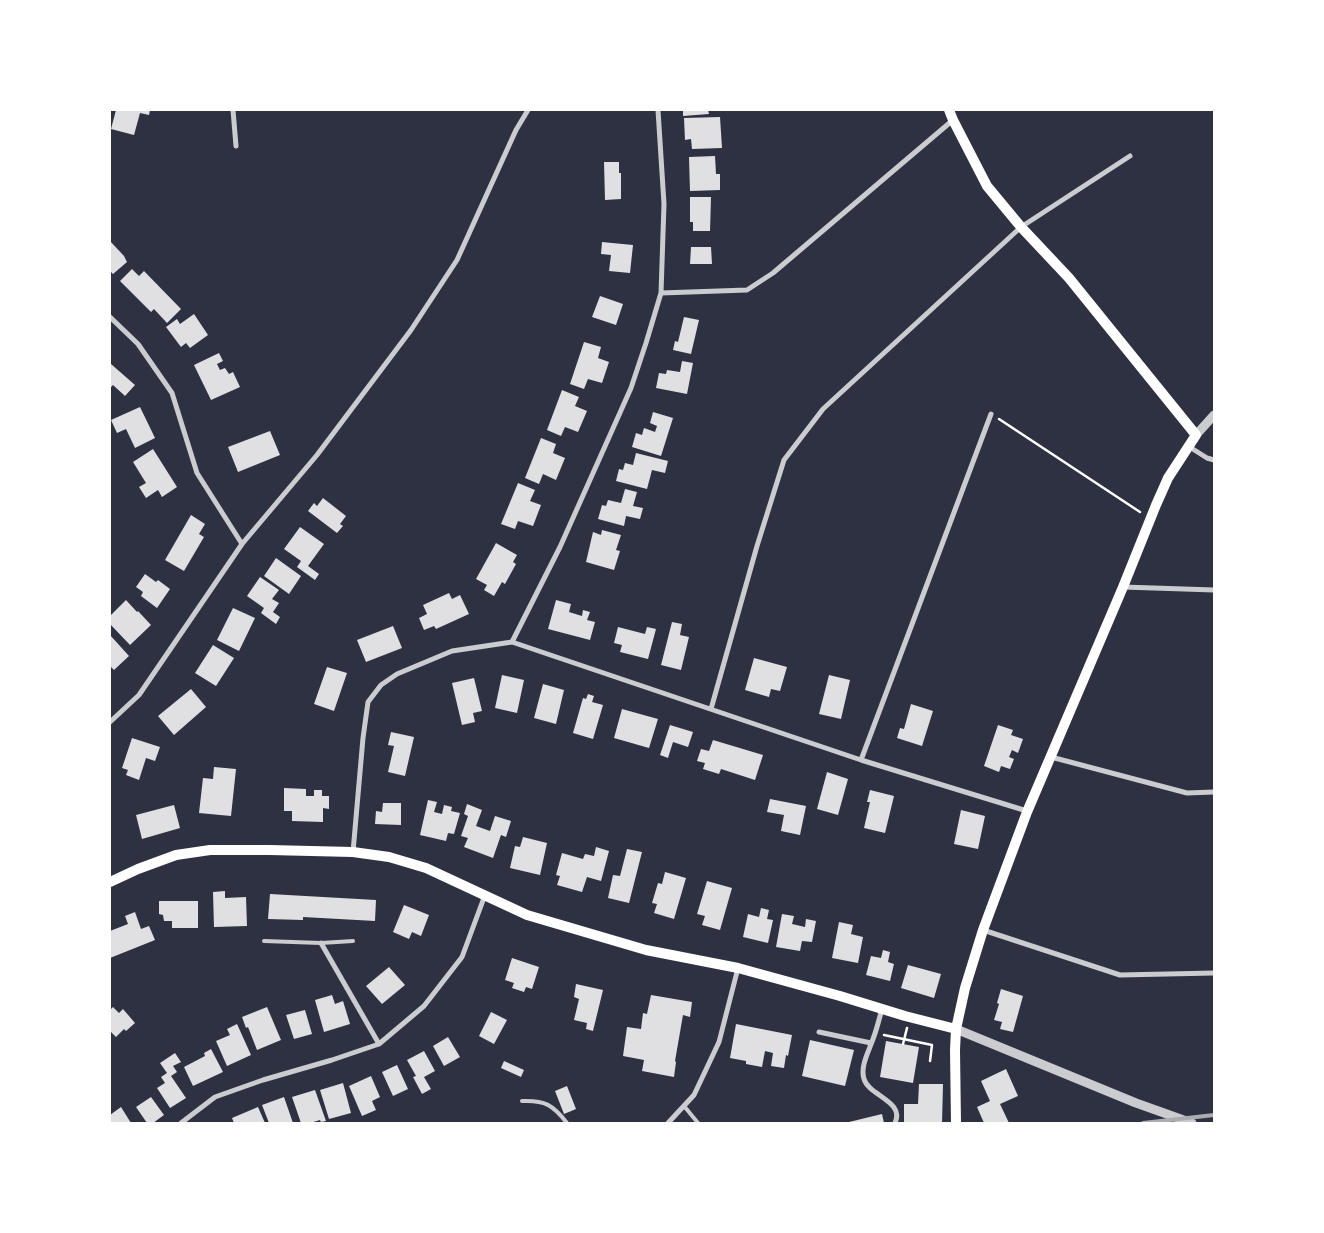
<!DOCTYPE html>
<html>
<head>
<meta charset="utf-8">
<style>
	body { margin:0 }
	#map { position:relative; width:1324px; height:1233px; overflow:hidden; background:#2d3142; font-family:Roboto,sans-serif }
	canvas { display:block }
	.frame { position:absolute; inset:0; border:111px solid #fff; pointer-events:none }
</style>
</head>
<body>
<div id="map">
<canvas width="1324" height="1233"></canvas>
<div class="frame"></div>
</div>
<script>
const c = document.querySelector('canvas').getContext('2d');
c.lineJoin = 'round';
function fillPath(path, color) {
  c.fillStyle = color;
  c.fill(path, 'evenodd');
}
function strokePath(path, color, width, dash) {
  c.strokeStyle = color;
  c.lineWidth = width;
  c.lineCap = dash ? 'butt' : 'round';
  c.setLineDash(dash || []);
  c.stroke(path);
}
fillPath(new Path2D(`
	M116,110H150L149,115L140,113L134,135L111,129Z
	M683,110H708L709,114L683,116Z
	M720,117L722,148L692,149L691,139L685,140L684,118Z
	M715,156L716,174H720V190L690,191L689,157Z
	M604,162H619V173H621V199L605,200Z
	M690,197H711L710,231H693V222H690Z
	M110,241L124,256L127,262L113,274L110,271Z
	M602,242L633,245L630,273L609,271L611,255L601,254Z
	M691,247H711L712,264H690Z
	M132,269L139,276L144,271L181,309L167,323L154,309L151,312L120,281Z
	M600,296L623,304L616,325L592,317Z
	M194,314L208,335L190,348L186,343L181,347L166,327L177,319L180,324Z
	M684,317L699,320L691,354L673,350L675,341L678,342Z
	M584,342L601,347L598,358L609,362L602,383L588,379L584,389L570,384Z
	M219,353L223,361L217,364L220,370L225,368L229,374L233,372L240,387L211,400L194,365Z
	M682,361L693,363L687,394L656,388L659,373L666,374L667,370L680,372Z
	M111,364L135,385L125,396L113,385L110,388Z
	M562,390L579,397L575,406L587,411L578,432L565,427L561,436L547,430Z
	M140,407L155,438L135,448L126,429L117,433L111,420Z
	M653,412L673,418L661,456L632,447L636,433L642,435L644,428L655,432L657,426L650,423Z
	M270,431L280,455L238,472L228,447Z
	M541,438L556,444L553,453L565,458L556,480L543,474L539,484L525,478Z
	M153,449L177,487L162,497L158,490L146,498L139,487L146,483L133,462Z
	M636,453L668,461L665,473L652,470L647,489L616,481L619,469L623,470L625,463L633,465Z
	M518,483L535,490L530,501L541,505L533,526L518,521L515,529L501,524Z
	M625,489L637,492L633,506L643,508L640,519L626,516L624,526L598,519L602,505L606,506L608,500L621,503Z
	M323,498L346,516L340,524L343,526L337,533L308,511L314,503L317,506Z
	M191,515L205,524L199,534L204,537L184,571L165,560Z
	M300,527L324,544L308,566L319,574L315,580L297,567L301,561L284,549Z
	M602,530L621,535L616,550L620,551L614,570L586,562L593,532L601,535Z
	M496,543L517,555L513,562L516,564L505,584L502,582L494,596L484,590L487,585L476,579Z
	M276,558L301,576L289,594L264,576Z
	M145,574L156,582L158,580L170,589L157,608L141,596L143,592L136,587Z
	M260,577L279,590L272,599L279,603L273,612L280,617L276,624L261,613L264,608L247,596Z
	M449,593L452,599L460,595L469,614L436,629L434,626L424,630L419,618L427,614L423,605Z
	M126,600L137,612L138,611L151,625L130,645L110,624V616Z
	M556,600L571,604L569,612L582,616L583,610L590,612L587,620L595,622L590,640L548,629Z
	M233,608L255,618L239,651L217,640Z
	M672,622L682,624L680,635L689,637L681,670L661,665Z
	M393,626L402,648L366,662L357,640Z
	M618,627L645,634L647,627L656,629L648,659L620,652L622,645L614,643Z
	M110,635L129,656L114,670L110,666Z
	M213,645L234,658L216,686L195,673Z
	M754,658L787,667L780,691L771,689L769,697L745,690Z
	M327,667L347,673L334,711L314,704Z
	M502,675L524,680L517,713L495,708Z
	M829,675L850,680L841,719L819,714Z
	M474,678L482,711L473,713L475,722L462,725L452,683Z
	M543,684L564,690L556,724L534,718Z
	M191,689L206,707L174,735L158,716Z
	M588,694L594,696L592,702L603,705L593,739L573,733L583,698L586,699Z
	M911,704L933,711L922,746L897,738L900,728L904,729Z
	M622,709L658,719L649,748L614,738Z
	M670,725L693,732L688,747L673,742L668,758L660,755Z
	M998,725L1013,730L1011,735L1023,739L1018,753L1012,750L1009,757L1014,759L1010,769L1001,766L999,772L984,766Z
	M391,732L414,737L405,776L388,772L394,746L388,745Z
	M132,738L160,747L155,761L146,758L139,780L126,775L128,770L122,768Z
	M713,740L763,755L755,780L721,769L719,774L703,769L705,763L697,761L701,749L709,751Z
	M214,767L236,769L231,816L199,813L203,778L213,779Z
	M827,772L848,779L838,815L817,809Z
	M284,788L306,789V796H314V790H322V796H329V809L323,808V822L292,821V811H284Z
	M870,790L894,796L885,833L864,828L870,802H867Z
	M770,799L806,806L800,835L781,831L784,815L767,812Z
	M428,800L437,802L434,812L442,814L444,805L452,807L451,811L460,813L454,834L448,833L446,841L420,835Z
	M383,803H401V825L375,824L376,811L382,812Z
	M467,804L482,810L476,826L490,831L495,816L511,821L506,837L501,835L493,858L464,847L468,838L461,836L468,816L464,814Z
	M174,805L180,828L142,839L136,815Z
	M961,810L985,816L978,849L954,844Z
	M523,837L547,843L540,875L510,868L515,846L520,847Z
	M596,847L609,851L601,881L587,877L582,892L557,885L560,876L556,875L562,853L583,859L585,854L594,856Z
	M627,849L642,852L629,903L608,898L613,875L620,876Z
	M665,872L686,878L674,919L654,913L657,904L652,903L658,883L662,884Z
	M707,881L732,888L720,930L702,925L705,916L697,914Z
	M225,891V898L246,897L247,926L214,927L213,892Z
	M270,894L376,900L375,921L303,917V920L268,919Z
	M159,901H198V928H172V921H164L163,915L159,914Z
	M404,905L429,915L421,936L412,932L409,939L393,932Z
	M761,908L769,910L767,919L773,920L768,943L743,937L748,914L759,917Z
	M135,912L141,929L149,926L155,940L110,958V931L128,924L125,916Z
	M782,914L794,916L792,924L805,927L806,919L816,921L812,942L802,941L800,951L776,947Z
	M839,922L853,925L851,934L863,937L858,963L832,958Z
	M883,950L890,952L888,962L894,964L890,981L866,975L871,956L881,958Z
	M512,958L539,967L532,989L526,987L524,992L512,988L514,983L505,980Z
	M908,965L941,974L934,998L901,988Z
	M389,967L405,985L382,1004L366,986Z
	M576,984L603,990L593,1031L586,1029L587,1023L574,1020L579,999L574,997Z
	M1001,989L1023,996L1013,1032L1000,1029L1002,1022L994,1020L999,1004L997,1003Z
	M332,995L335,1004L343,1001L350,1024L324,1032L315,1000Z
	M651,995L692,1002L690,1017L683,1015L675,1061L676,1062L674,1077L642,1071L644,1060L623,1056L627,1027L641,1029L643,1013L647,1014Z
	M113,1007L119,1013L123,1009L135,1023L126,1031L124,1029L116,1037L110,1031V1010Z
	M267,1007L281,1040L257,1050L248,1027L246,1028L242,1017Z
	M305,1010L312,1034L294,1039L286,1015Z
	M491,1012L507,1020L494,1044L479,1036Z
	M237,1024L251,1055L227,1066L216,1041L230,1035L227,1029Z
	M736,1024L792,1035L788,1056L786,1055L784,1068L771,1066L773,1053L765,1051L762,1067L746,1064V1061L730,1058Z
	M448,1037L460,1057L444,1066L433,1046Z
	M810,1040L854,1050L845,1086L802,1076Z
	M886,1041L919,1047L913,1083L880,1077Z
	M211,1049L223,1072L193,1086L184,1067L205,1056L204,1053Z
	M424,1051L435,1071L424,1077L431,1089L422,1094L413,1077L416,1076L407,1060Z
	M175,1053L181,1062L173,1066L177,1072L171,1076L186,1098L170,1108L157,1088L165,1083L161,1077L167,1073L160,1063Z
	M504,1061L524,1070L521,1077L501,1068Z
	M397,1065L408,1089L393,1096L382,1072Z
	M1006,1069L1018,1096L1000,1104L1009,1123H984L977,1107L990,1101L981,1081Z
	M371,1076L380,1097L372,1101L376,1110L362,1116L349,1086Z
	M343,1083L351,1113L329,1119L320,1090Z
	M919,1084H943L942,1123H904V1104H918Z
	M567,1086L576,1109L564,1114L555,1091Z
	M315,1090L326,1121L321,1122L320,1120L310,1123H301L292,1097Z
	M151,1097L164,1115L153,1123H147L136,1107Z
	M284,1097L293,1123H269L262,1105Z
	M121,1107L131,1123H110V1115Z
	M258,1107L265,1123H234L232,1118Z
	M882,1114L884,1123H849V1122Z`), '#e0e0e3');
strokePath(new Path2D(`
	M999,419L1140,512
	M884,1035L932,1045L930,1061
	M903,1044L907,1028`), '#fff', 2.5);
strokePath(new Path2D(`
	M264,941L321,943L353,941
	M522,1101C545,1100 553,1105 567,1123
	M684,1106L698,1123`), '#caccd0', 4);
strokePath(new Path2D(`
	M233,110L236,146
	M661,293L747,290L773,273L953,120
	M110,317L138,344L172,393L197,473L242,544
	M1188,446L1207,458L1214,460
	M1123,587L1214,590
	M512,642L560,547L631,388L646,343L661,293L664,204L658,110
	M711,709L757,546L784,460L823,409L1021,227L1130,156
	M110,722L139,695L242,544L317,455L411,330L457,260L516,130L528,110
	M1051,757L1187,793L1214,792
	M861,760L991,414
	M353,852L363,738L368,702L381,685L397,674L452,651L512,642L861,760L1027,811
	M983,930L1120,975L1214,973
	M321,943L379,1044
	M882,1009C879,1019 877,1029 873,1039C869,1051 860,1066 864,1079C869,1096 905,1101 895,1123
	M819,1032L871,1043
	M181,1123L215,1097L263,1080L332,1060L379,1044L424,1006L462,957L485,895
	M668,1123L694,1095L719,1042L738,968`), '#caccd0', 5);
strokePath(new Path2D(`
	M1196,435L1214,415
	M956,1029L1136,1103L1192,1123`), '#caccd0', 9);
strokePath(new Path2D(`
	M949,110L953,120L987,186L1021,227L1069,278L1196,435L1168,478L1156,505L1123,587L1027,812L983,930L965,988L956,1029L955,1050L956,1123
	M110,882L138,869L176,855L210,850H269L353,852L389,857L426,868L527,915L646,950L738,968L840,996L905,1016L956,1029`), '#fff', 10);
strokePath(new Path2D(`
	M1143,1123L1214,1115`), '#abadb3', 4);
</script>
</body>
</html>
